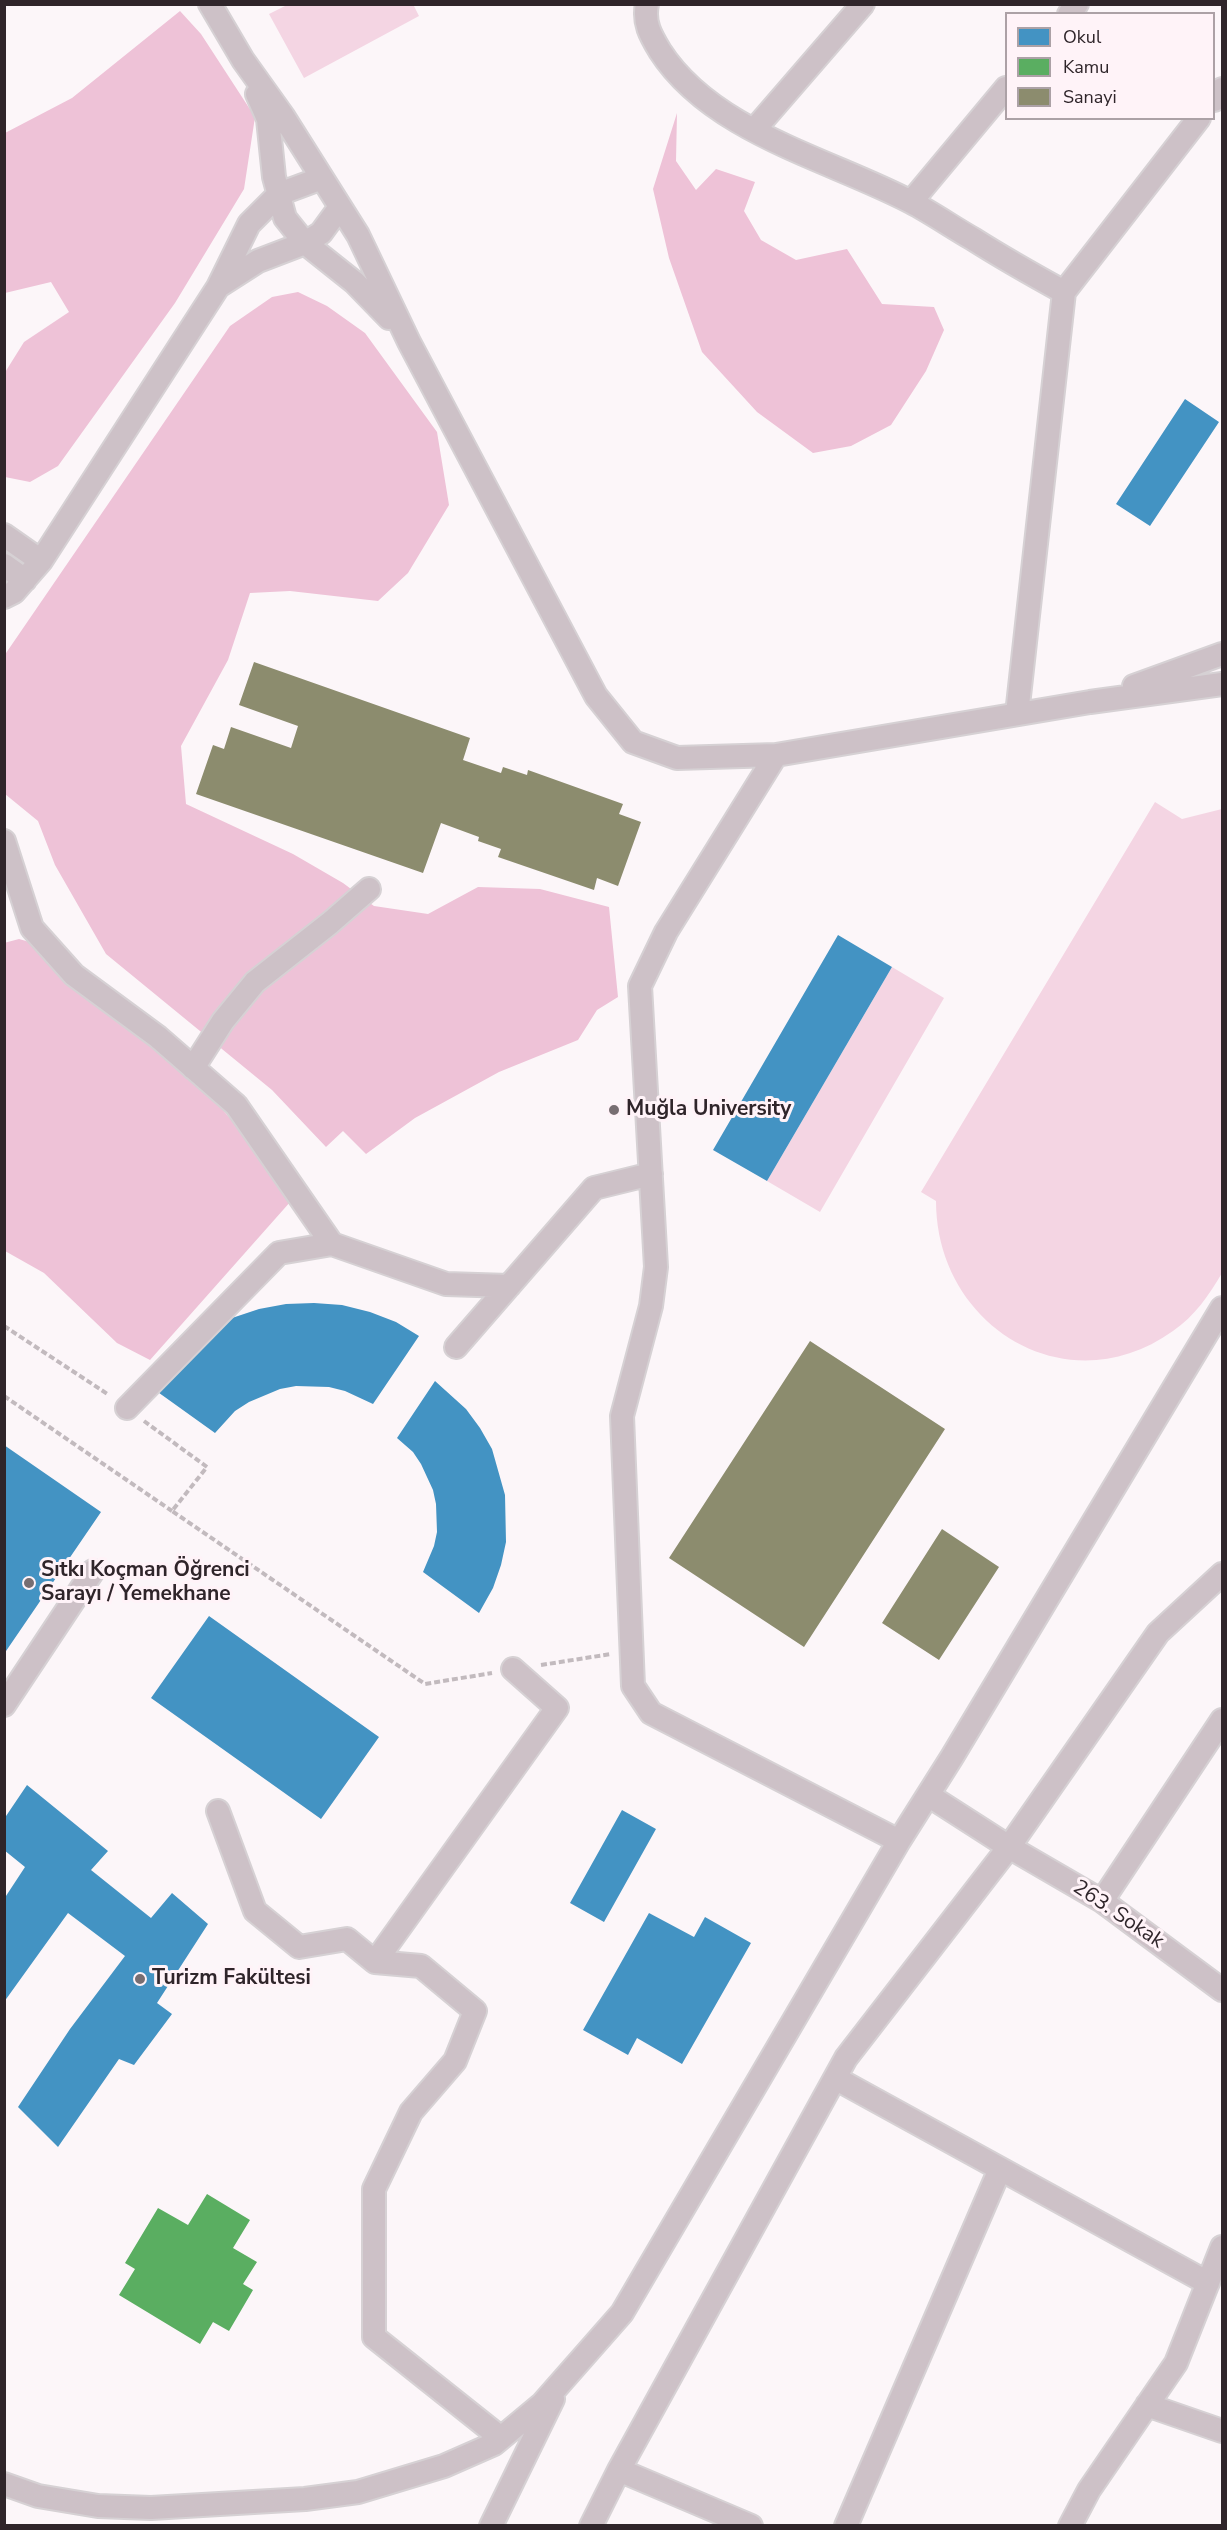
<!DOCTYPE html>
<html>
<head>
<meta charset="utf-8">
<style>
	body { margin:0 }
	#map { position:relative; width:1227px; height:2530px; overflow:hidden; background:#fcf6f9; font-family:"Nunito Sans",sans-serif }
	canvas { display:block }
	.frame { position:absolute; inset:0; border:6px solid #2f252a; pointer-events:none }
	.legend { position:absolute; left:1005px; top:12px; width:210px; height:108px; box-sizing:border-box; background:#fff3f8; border:2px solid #aca1a6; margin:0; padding:8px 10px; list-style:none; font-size:18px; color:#2f252a }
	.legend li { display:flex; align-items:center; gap:12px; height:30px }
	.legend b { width:30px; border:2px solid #aca1a6 }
</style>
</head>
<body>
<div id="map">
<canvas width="1227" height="2530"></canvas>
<div class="frame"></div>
<ul class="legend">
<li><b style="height:16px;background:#4393c3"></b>Okul</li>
<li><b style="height:16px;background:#5aae61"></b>Kamu</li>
<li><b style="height:16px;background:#8c8c6e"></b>Sanayi</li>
</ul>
</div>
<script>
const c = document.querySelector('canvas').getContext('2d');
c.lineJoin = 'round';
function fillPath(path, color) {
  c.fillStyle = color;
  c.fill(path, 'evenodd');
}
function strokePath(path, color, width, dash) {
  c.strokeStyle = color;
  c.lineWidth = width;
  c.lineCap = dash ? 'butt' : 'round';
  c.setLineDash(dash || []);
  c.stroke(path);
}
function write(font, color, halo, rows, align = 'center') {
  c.font = font + ' "Nunito Sans",sans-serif';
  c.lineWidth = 6;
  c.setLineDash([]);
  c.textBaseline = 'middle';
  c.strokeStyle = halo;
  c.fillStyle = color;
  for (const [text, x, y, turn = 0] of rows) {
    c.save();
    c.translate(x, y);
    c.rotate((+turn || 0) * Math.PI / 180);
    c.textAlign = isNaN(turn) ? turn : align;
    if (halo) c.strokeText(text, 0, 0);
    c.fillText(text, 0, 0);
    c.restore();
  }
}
fillPath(new Path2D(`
	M413,4L419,16L304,78L269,14L287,5Z
	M1155,802L1182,819L1222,809V1273C1209,1295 1195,1316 1173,1331C1067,1407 936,1326 936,1201L921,1192Z
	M892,967L944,998L820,1212L767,1181Z`), '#f4d5e3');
fillPath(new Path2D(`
	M180,11L201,34L255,117L244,189L175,303L58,466L30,482L5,477L4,374L24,342L69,312L51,282L5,293V133L72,98Z
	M677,113L676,161L696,190L716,169L755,182L744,211L761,240L796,260L847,249L882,304L934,307L944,330L926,371L891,425L851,446L813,453L757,412L702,352L669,258L653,189Z
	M298,292L327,306L365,333L437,432L449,505L408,573L378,601L290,591L250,593L228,660L181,746L186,804L293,854L343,883L374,906L428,914L478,887L540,889L609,907L618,997L597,1010L578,1040L499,1072L415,1118L366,1154L343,1131L326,1147L272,1090L106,954L55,865L38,821L5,794L4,656L230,326L272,297Z
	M19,939L65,952L201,1085L277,1172L291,1201L150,1360L117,1343L44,1273L5,1251L4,943Z`), '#eec2d7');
fillPath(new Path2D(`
	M1185,399L1219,422L1150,526L1116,504Z
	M838,935L892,967L767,1181L713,1150Z
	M314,1303L342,1305L370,1312L396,1322L419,1336L373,1404L345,1391L329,1387L296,1386L280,1389L249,1402L235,1411L215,1433L148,1385L207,1331L232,1318L259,1309L286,1304Z
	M435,1381L466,1409L480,1428L492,1449L505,1495L506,1542L501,1565L493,1588L479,1613L423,1572L434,1546L437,1532L436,1504L433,1490L421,1464L413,1452L397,1438Z
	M4,1445L101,1512L4,1654Z
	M209,1616L379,1737L321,1819L151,1698Z
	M27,1785L108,1851L91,1870L151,1918L172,1893L208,1924L157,2003L172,2014L134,2065L119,2059L58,2147L18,2107L70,2029L125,1956L68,1913L4,2002V1899L25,1867L4,1850V1819Z
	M622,1810L656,1829L604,1922L570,1903Z
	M649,1913L694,1937L705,1917L751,1943L682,2064L637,2038L628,2055L583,2030Z`), '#4393c3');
fillPath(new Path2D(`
	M207,2194L250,2220L233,2248L257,2262L243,2284L253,2290L229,2331L213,2322L200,2344L119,2295L135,2269L125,2263L158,2208L188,2225Z`), '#5aae61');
fillPath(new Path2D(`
	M254,662L470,738L463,760L501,773L503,767L527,775L528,770L623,804L619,814L641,822L618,886L597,878L594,890L498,857L501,849L478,841L479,837L441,823L423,873L196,794L213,745L224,749L231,727L291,748L298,726L239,705Z
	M810,1341L945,1429L804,1647L669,1558Z
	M942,1529L999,1567L939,1660L882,1623Z`), '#8c8c6e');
const minor = new Path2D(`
	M210,4L243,60L283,116L358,235L409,342L596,696L633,742L677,758L776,755L1090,702L1222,684
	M647,4C643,23 651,36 660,51C712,132 829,159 911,202C932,213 952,227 973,239C1003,258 1033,275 1064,292
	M1069,14L1077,4
	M257,94L268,119L274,177L285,218L305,243L354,282L389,318
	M1214,100L1222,89
	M754,130L863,4
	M911,202L1006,88
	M219,286L258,261L305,243L321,233L340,207
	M4,535L41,561
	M4,565L25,580
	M4,597L14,592L41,561L218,287L249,224L279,194L322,178
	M1134,686L1222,654
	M1017,714L1064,292L1199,118
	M776,755L666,932L640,986L656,1267L651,1306L622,1416L633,1686L651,1713L899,1841
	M4,841L32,928L74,975L158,1037L236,1105L332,1244
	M193,1068L223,1021L255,982L330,923L369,889
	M456,1347L594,1188L651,1174
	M127,1408L279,1253L332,1244L446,1284L509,1286
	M4,1705L93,1571
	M928,1795L1009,1847L1102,1901L1222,1990
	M218,1811L255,1911L299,1947L347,1939L375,1962L557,1708L513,1669
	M1102,1901L1222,1720
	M375,1962L421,1966L475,2011L455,2061L411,2112L374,2189V2337L501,2438
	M835,2078L1208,2283
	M1147,2405L1222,2431
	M619,2470L751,2526
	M4,2484L38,2496L98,2506L151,2508L305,2499L358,2492L444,2466L494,2444L542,2404L622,2313L899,1841L952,1757L1222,1308
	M491,2526L553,2399
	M591,2526L619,2470L846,2058L1009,1847L1158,1633L1222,1574
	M846,2526L1000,2169
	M1070,2526L1089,2490L1176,2363L1222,2247`);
strokePath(minor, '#d6d1d4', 26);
strokePath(new Path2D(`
	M4,1326L109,1395
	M4,1396L172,1511
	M144,1421L207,1467L172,1511L425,1684L492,1673
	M541,1665L611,1654`), '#c2babe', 4, [6, 3]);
strokePath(minor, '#cdc1c7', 22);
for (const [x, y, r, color] of [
	[614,1110,6,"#776e72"],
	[29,1583,6,"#776e72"],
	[140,1979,6,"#776e72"]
]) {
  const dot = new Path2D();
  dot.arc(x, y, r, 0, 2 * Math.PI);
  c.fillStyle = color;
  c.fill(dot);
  strokePath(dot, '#fff3f8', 2);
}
write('bold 21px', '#2f252a', '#fff3f8', [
	["Muğla University",626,1110],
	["Sıtkı Koçman Öğrenci",41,1571],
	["Sarayı / Yemekhane",41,1595],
	["Turizm Fakültesi",152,1979]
], 'left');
write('21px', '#2f252a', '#fff3f8', [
	["263. Sokak",1118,1915,34]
]);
</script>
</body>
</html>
